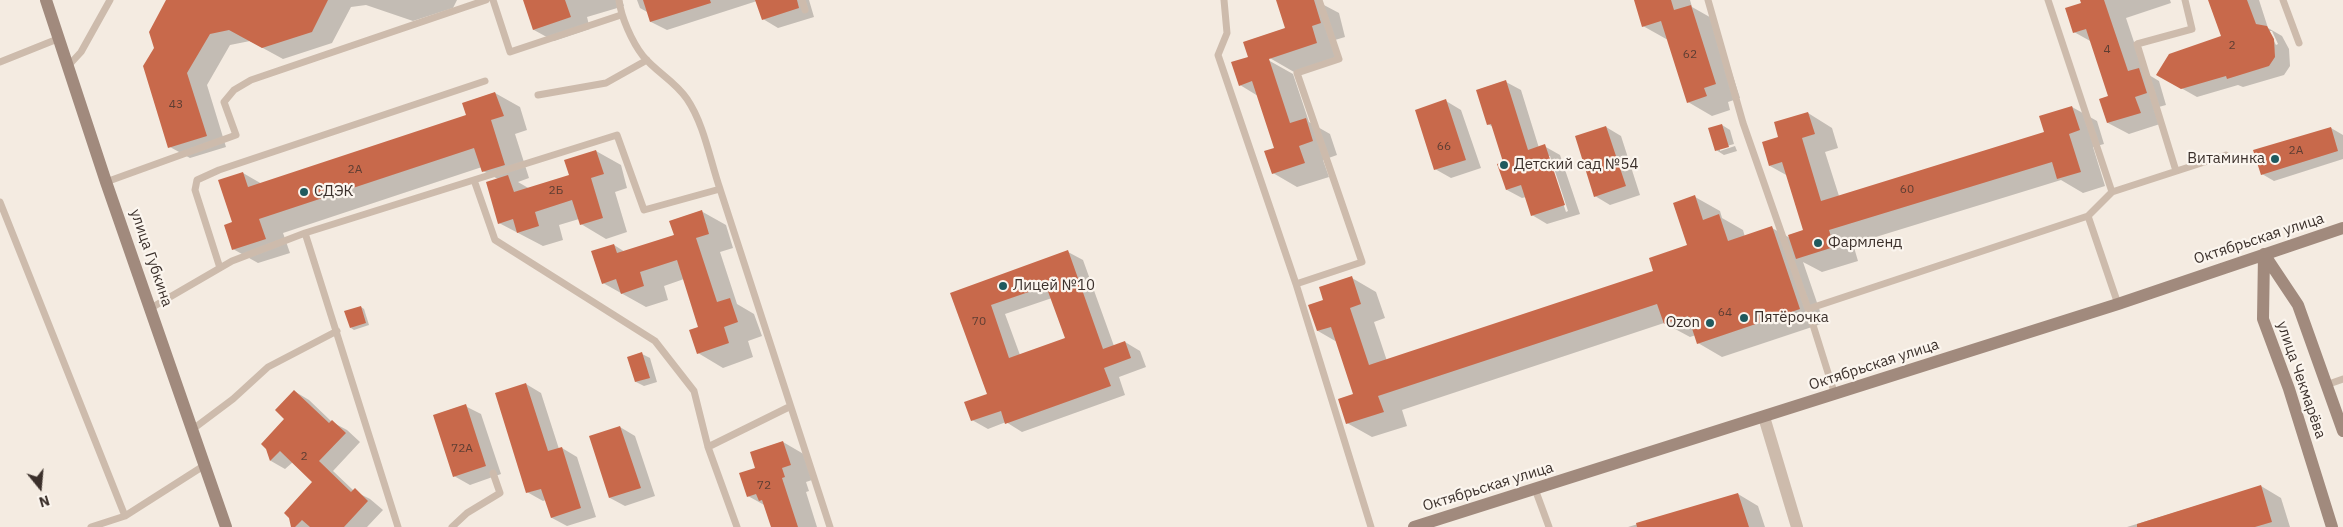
<!DOCTYPE html>
<html>
<head>
<meta charset="utf-8">
<style>
	body { margin:0 }
	#map { position:relative; width:2343px; height:527px; overflow:hidden; background:#f4ebe1; font-family:"IBM Plex Sans",sans-serif }
	canvas { display:block }
	.north { position:absolute; left:15px; top:462px; width:50px; height:50px; -webkit-text-stroke:4px #fbf5ee; paint-order:stroke; rotate:163deg; font-size:14px; font-weight:700; line-height:20px; text-align:center; color:#3b302b }
	.north::after { content:''; display:block; margin:auto; width:18px; height:22px; background:#3b302b; clip-path:polygon(50% 0,100% 100%,50% 72%,0 100%) }
</style>
</head>
<body>
<div id="map">
<canvas width="2343" height="527"></canvas>
<div class="north">N</div>
</div>
<script>
const c = document.querySelector('canvas').getContext('2d');
c.lineJoin = 'round';
function fillPath(path, color) {
  c.fillStyle = color;
  c.fill(path, 'evenodd');
}
function strokePath(path, color, width, dash) {
  c.strokeStyle = color;
  c.lineWidth = width;
  c.lineCap = dash ? 'butt' : 'round';
  c.setLineDash(dash || []);
  c.stroke(path);
}
function write(font, color, halo, rows, align = 'center') {
  c.font = font + ' "IBM Plex Sans",sans-serif';
  c.lineWidth = 4.5;
  c.setLineDash([]);
  c.textBaseline = 'middle';
  c.strokeStyle = halo;
  c.fillStyle = color;
  for (const [text, x, y, turn = 0] of rows) {
    c.save();
    c.translate(x, y);
    c.rotate((+turn || 0) * Math.PI / 180);
    c.textAlign = isNaN(turn) ? turn : align;
    if (halo) c.strokeText(text, 0, 0);
    c.fillText(text, 0, 0);
    c.restore();
  }
}
fillPath(new Path2D(`
	M168,0H457L453,8L413,21L366,5L351,7L332,43L283,59L250,41L230,45L207,85L226,147L190,158L170,147L155,48Z
	M524,0H622L624,6L587,17L590,29L554,41L534,30Z
	M637,0H809L814,17L778,28L763,19L757,1L667,30L651,22L649,13L640,8Z
	M1277,0H1321L1322,4L1339,13L1345,37L1335,40L1341,57L1294,72L1268,57V60L1293,74L1309,122L1330,134L1337,155L1323,160L1329,177L1297,187L1273,173L1276,149L1258,96L1240,85L1249,58L1287,29Z
	M1635,0H1690L1692,7L1715,20L1740,98L1728,102L1730,110L1712,116L1688,102L1668,40L1643,26Z
	M2081,0H2170L2171,3L2126,18L2144,72L2159,81L2166,105L2155,108L2160,124L2129,134L2108,123L2101,99L2110,97L2092,42L2074,32L2083,4Z
	M2209,0H2259L2268,28L2282,36L2289,49L2290,66L2284,75L2243,87L2238,85L2197,97L2158,75L2222,36ZM2269,31H2272L2278,44L2276,45Z
	M1506,82L1521,90L1539,148L1544,146L1560,155L1580,214L1547,224L1532,215L1526,197L1522,198L1507,190L1504,163L1493,127L1488,124ZM1547,156H1550L1568,211L1566,212Z
	M495,93L520,107L527,130L515,134L529,178L518,182L530,189L571,176L596,151L621,165L627,188L615,192L627,232L606,239L581,224L579,219L559,225L563,240L543,246L499,223L498,179L483,171L482,167L283,233L290,253L258,263L233,249L234,223L243,173L262,184L468,116Z
	M1446,101L1461,110L1481,168L1451,178L1435,169Z
	M2072,107L2097,121L2104,144L2093,147L2105,186L2083,193L2061,180L1853,244L1858,261L1822,272L1803,262L1824,323L1722,357L1698,343L1696,335L1690,337L1664,323L1402,410L1407,426L1372,437L1347,423L1355,395L1337,342L1318,331L1325,301L1352,278L1376,292L1385,318L1374,322L1387,361L1655,272L1689,246L1695,197L1720,211L1722,218L1743,230L1745,237L1772,228L1790,238L1805,231L1788,176L1770,166L1780,138L1808,113L1832,128L1838,148L1825,152L1839,196L2046,133Z
	M1722,125L1730,130L1734,144L1720,148V151L1735,146L1737,151L1724,155L1716,150Z
	M1606,127L1621,136L1640,195L1610,205L1595,196Z
	M2331,128L2343,135V159L2274,181L2262,174Z
	M701,211L726,225L733,248L720,252L737,304L754,314L762,336L748,341L753,357L723,368L698,353L700,328L684,279L664,286L668,300L646,307L603,283L614,245L625,252L675,235Z
	M1068,252L1083,260L1114,346L1125,342L1140,351L1146,367L1119,377L1125,395L1022,432L1006,422L988,429L972,420L988,395L952,293ZM1052,298L1066,339L1020,355L1005,314Z
	M361,307L364,309L369,325L354,330L351,328Z
	M642,354L650,358L657,382L644,386L636,382Z
	M526,384L541,393L559,449L562,448L577,457L596,517L567,526L552,518L546,500L543,501L527,492Z
	M294,391L309,400L332,422L347,430L360,442L333,471L354,491L370,499L383,510L367,527H293L314,482L293,462L285,469L271,461L267,449L286,419Z
	M465,406L481,414L501,474L470,485L454,476Z
	M620,427L635,436L655,496L625,506L610,498Z
	M783,442L807,456L815,479L806,482L809,491L806,492L817,527H773L766,506L748,496L756,468Z
	M2261,486L2281,498L2290,527H2127Z
	M1738,494L1758,506L1765,527H1628Z`), '#0003');
fillPath(new Path2D(`
	M166,0H328L312,32L262,48L229,30L210,34L187,73L207,136L168,148L143,66L154,48L149,32Z
	M523,0H565L571,17L533,30Z
	M643,0H710L711,3L650,22Z
	M755,0H797L799,8L762,20Z
	M1276,0H1314L1321,23L1312,26L1317,43L1269,59L1290,123L1306,118L1313,141L1299,146L1305,163L1272,174L1264,151L1274,148L1252,81L1239,86L1231,62L1248,57L1243,42L1285,28Z
	M1634,0H1671L1674,10L1691,5L1716,84L1704,88L1707,96L1687,103L1661,21L1642,27Z
	M2080,0H2104L2128,71L2139,68L2147,93L2135,97L2141,113L2107,123L2099,99L2108,96L2086,29L2073,33L2065,8L2081,3Z
	M2208,0H2247L2256,24L2267,26L2274,39L2275,57L2269,66L2227,79L2226,76L2181,89L2156,75L2169,54L2221,36Z
	M1506,80L1528,150L1545,144L1565,205L1531,216L1521,185L1506,190L1497,164L1503,162L1491,124L1487,125L1476,90Z
	M495,92L504,116L491,120L505,165L482,172L474,148L259,219L266,239L232,250L224,225L232,222L218,180L243,172L248,187L466,115L462,103Z
	M1446,99L1466,160L1434,170L1415,110Z
	M2072,106L2080,130L2069,134L2081,172L2057,179L2052,162L1829,230L1834,247L1796,259L1788,235L1803,230L1782,162L1769,166L1762,142L1778,137L1774,122L1808,112L1815,134L1802,138L1821,201L2044,132L2039,116Z
	M1722,124L1729,147L1715,151L1708,128Z
	M1606,126L1626,186L1594,197L1575,136Z
	M2331,127L2338,151L2261,175L2253,150Z
	M596,150L604,174L591,178L603,218L580,225L572,200L535,212L539,226L517,233L513,219L498,224L486,182L508,175L514,192L569,175L564,160Z
	M1695,195L1703,220L1719,214L1728,241L1772,226L1800,309L1697,344L1688,316L1664,324L1657,304L1378,396L1384,412L1346,424L1338,399L1353,394L1331,327L1317,331L1308,305L1323,300L1319,287L1352,276L1361,304L1350,308L1369,365L1653,271L1649,258L1687,245L1673,203Z
	M702,210L709,234L696,238L717,302L730,298L738,322L724,327L729,343L697,354L689,330L698,327L677,260L640,272L644,286L621,294L616,279L602,284L591,251L614,244L617,253L674,235L669,221Z
	M1068,250L1103,349L1125,341L1131,358L1104,368L1111,386L1005,424L1001,411L971,421L964,402L987,394L950,293ZM1046,286L1065,338L1009,358L991,305Z
	M361,306L366,323L350,328L344,311Z
	M642,352L650,378L635,382L627,357Z
	M526,383L548,451L562,447L581,508L551,518L541,489L526,493L495,393Z
	M294,390L329,423L332,420L346,433L319,461L351,492L355,488L368,501L344,527H310L302,520L295,527H291L289,518L284,513L312,482L280,451L270,461L266,449L261,444L284,419L275,410Z
	M466,404L486,466L453,477L433,415Z
	M620,426L641,488L609,498L589,436Z
	M783,441L791,465L782,468L785,477L782,478L798,527H771L762,500L759,501L756,494L747,497L739,473L755,468L750,452Z
	M2261,485L2272,522L2255,527H2137V524Z
	M1738,493L1749,527H1637L1636,523Z`), '#c8694b');
strokePath(new Path2D(`
	M493,0L510,52L621,15
	M619,0C621,17 632,42 643,56C656,72 675,81 687,99C704,124 710,160 720,189
	M802,0L805,10
	M1224,0L1227,33L1218,55L1296,284L1371,527
	M1708,0L1743,123L1808,309L1835,395
	M2048,0L2112,192
	M2283,0L2299,43
	M0,62L60,38
	M69,65L81,52L110,0
	M538,95L606,83L647,60
	M2176,171L2137,44L2192,29L2185,0
	M474,180L495,240L655,341L694,391L708,447L737,527
	M106,182L236,135L224,102L234,90L251,80L486,0
	M0,202L125,516L205,465
	M2088,216L2118,304
	M305,233L398,527
	M220,268L195,190L197,180L219,170L485,81
	M1296,284L1362,262L1297,73L1339,59L1319,0
	M151,308L232,261L305,233L617,135L644,210L720,189L830,527
	M1808,309L2088,216L2112,192L2226,155
	M2326,385L2343,379
	M193,429L233,399L268,367L337,331
	M708,447L789,407
	M1535,489L1549,527
	M91,527L125,516
	M452,527L467,513L500,493L493,473`), '#cdbbac', 7);
strokePath(new Path2D(`
	M1764,417L1797,527`), '#cdbbac', 12);
strokePath(new Path2D(`
	M46,0L106,182L226,527
	M2264,254L2263,319L2289,389L2332,527
	M2264,254L2298,305L2343,431
	M1414,527L2118,304L2343,228`), '#a18a7d', 12);
for (const [x, y, r, color] of [
	[2275,159,5,"#1f5a5e"],
	[1504,165,5,"#1f5a5e"],
	[304,192,5,"#1f5a5e"],
	[1818,243,5,"#1f5a5e"],
	[1003,286,5,"#1f5a5e"],
	[1744,318,5,"#1f5a5e"],
	[1710,323,5,"#1f5a5e"]
]) {
  const dot = new Path2D();
  dot.arc(x, y, r, 0, 2 * Math.PI);
  c.fillStyle = color;
  c.fill(dot);
  strokePath(dot, '#fbf5ee', 2);
}
write('12px', '#5e3e33', null, [
	["2",2232,46],
	["4",2107,50],
	["62",1690,55],
	["43",176,105],
	["66",1444,147],
	["2А",2296,151],
	["2А",355,170],
	["60",1907,190],
	["2Б",556,191],
	["64",1725,313],
	["70",979,322],
	["72А",462,449],
	["2",304,457],
	["72",764,486]
]);
write('15px', '#3b302b', '#fbf5ee', [
	["Витаминка",2265,159,"right"],
	["Детский сад №54",1514,165],
	["СДЭК",314,192],
	["Фармленд",1828,243],
	["Лицей №10",1013,286],
	["Пятёрочка",1754,318],
	["Ozon",1700,323,"right"]
], 'left');
write('15px', '#3b302b', '#fbf5ee', [
	["Октябрьская улица",2259,239,-18],
	["улица Губкина",151,258,71],
	["Октябрьская улица",1874,365,-18],
	["улица Чекмарёва",2301,380,71],
	["Октябрьская улица",1488,487,-17]
]);
</script>
</body>
</html>
